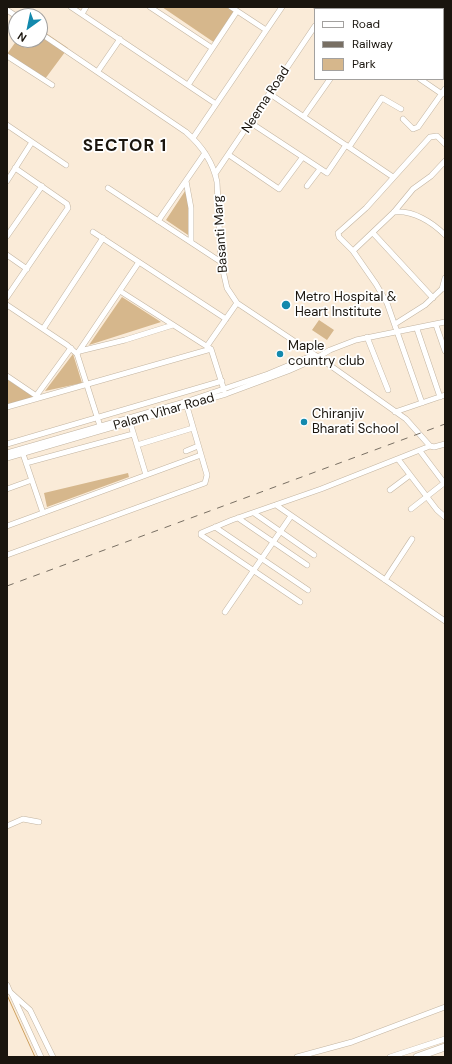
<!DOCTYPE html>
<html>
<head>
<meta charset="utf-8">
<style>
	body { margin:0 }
	#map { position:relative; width:452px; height:1064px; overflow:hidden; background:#faebd8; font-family:"DM Sans",sans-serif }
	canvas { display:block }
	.frame { position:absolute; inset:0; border:8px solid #1a150e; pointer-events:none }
	.legend { position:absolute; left:314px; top:8px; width:130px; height:72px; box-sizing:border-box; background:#fff; border:1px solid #a3a19f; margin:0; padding:5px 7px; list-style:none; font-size:12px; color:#1a150e }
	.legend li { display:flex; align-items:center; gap:8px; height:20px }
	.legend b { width:20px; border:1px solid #a3a19f }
	.north { position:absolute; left:8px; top:8px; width:40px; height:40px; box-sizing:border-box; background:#fff; border:1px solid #a3a19f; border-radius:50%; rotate:213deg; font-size:11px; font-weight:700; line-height:16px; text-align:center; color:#1a150e }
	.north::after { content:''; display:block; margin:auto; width:14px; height:18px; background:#1389ad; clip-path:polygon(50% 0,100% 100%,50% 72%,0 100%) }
</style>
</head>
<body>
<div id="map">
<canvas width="452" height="1064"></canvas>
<div class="frame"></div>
<ul class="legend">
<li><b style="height:5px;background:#fff"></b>Road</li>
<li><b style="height:5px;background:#786f63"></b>Railway</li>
<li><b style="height:11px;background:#d6b78c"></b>Park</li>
</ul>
<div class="north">N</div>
</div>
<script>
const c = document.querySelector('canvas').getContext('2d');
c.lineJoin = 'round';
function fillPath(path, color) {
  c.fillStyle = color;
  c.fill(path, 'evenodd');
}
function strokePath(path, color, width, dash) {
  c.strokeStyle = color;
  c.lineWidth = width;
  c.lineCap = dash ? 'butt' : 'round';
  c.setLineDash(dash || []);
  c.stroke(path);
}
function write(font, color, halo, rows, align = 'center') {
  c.font = font + ' "DM Sans",sans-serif';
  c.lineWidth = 3.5;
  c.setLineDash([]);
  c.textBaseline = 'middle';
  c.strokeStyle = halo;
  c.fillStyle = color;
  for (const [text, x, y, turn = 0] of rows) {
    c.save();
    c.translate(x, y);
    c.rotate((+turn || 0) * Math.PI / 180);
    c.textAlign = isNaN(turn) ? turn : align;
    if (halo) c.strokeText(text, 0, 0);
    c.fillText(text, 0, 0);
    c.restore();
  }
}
fillPath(new Path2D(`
	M162,7H229L236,12L215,43Z
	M40,29L68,48L45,79L7,54L17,40H40Z
	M185,191L190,208L188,235L166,220Z
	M122,297L161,322L89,345Z
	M319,320L334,330L327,340L312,330Z
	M73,354L82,383L45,391Z
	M7,379L34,397L7,405Z
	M128,473L129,477L47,507L44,493Z`), '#d6b78c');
strokePath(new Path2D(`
	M7,995L35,1057`), '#cea160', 1);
const minor = new Path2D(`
	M71,7L216,104
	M150,7L212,48
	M231,7L266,30
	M316,7L319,9
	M392,7L395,9
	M327,9L328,7
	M378,9L379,7
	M427,9L428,7
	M7,10L16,16
	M82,14L86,7
	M40,33L186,132C201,145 213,162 217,182L221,262L227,288L237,303L321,359L406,419L430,446L434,447L445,444
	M443,42L445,43
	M7,56L52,85
	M98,71L120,39
	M420,79L442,94
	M188,85L237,11
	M270,94L393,177
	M304,116L330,79
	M403,119L413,129L418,127L445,89
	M251,123L327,173L346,145
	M7,125L66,165
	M193,138L282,7
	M349,147L382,98L401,109
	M229,155L279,189L302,158
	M215,174L315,26
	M7,181L32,142
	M186,181L191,208V242
	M307,186L320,169
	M108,188L221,262
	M394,212C413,210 432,222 445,235
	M158,221L205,153
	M93,232L226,319
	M373,233L433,298
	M7,236L42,186
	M353,251L394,212L413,189L431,176L445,161
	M7,255L27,269
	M442,289L445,278
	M120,291L211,349L224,390
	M7,297L68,208L67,204L15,168
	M7,305L67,345L77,354L100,426
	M395,324L425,305L445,286
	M436,325L445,351
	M43,329L103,238
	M417,329L440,397
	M367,337L388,390
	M207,346L237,303
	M80,351L125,340L173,325
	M77,354L139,262
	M7,376L38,397
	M36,396L71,348
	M422,403L387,303L376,284L353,251L339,237L338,233L366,208L430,137L437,136L445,144
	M7,407L211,349
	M395,412L445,395
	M129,419L146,475
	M7,444L222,381
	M137,445L193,428
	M22,451L43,513
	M186,451L198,446
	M420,451L445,484
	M7,453L188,401L268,374L311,356H317
	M7,458L226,394L288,371L313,360L330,350L356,340L445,322
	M398,459L437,510L445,517
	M26,463L133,434
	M7,489L32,480
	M390,490L410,475
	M276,505L445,621
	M411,509L444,483
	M254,513L314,555
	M238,518L307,565
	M7,526L201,455
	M215,527L308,590
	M7,555L205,483L207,475L186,403
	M385,580L412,539
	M300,602L201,535V533L232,520L321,489L430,446
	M225,612L291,516
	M7,826L23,819L39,822
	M7,985L10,992L30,1010L53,1057
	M12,994L41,1057
	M297,1057L352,1042L445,1007
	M390,1057L445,1039`);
const highway = new Path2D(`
	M417,1057L445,1047`);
strokePath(minor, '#c2b4a1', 6);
strokePath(highway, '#c2b4a1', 8);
strokePath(minor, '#fff', 5);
strokePath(highway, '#fff', 7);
strokePath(new Path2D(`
	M7,586L445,424`), '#786f63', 1, [7, 7]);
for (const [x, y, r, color] of [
	[286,305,5,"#1389ad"],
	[280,354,4,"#1389ad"],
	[304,422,4,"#1389ad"]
]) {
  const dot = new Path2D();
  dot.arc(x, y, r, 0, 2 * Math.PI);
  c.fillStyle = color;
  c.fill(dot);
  strokePath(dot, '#fff', 1.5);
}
write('13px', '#1a150e', '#fff', [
	["Neema Road",266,100,-57],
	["Basanti Marg",221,234,-94],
	["Palam Vihar Road",164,412,-16]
]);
write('13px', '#1a150e', '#fff', [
	["Metro Hospital &",295,298],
	["Heart Institute",295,313],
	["Maple",288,347],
	["country club",288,362],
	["Chiranjiv",312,415],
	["Bharati School",312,430]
], 'left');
c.letterSpacing = '1px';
write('bold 17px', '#1a150e', '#fff', [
	["SECTOR 1",125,147]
]);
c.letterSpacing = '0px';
</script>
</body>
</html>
